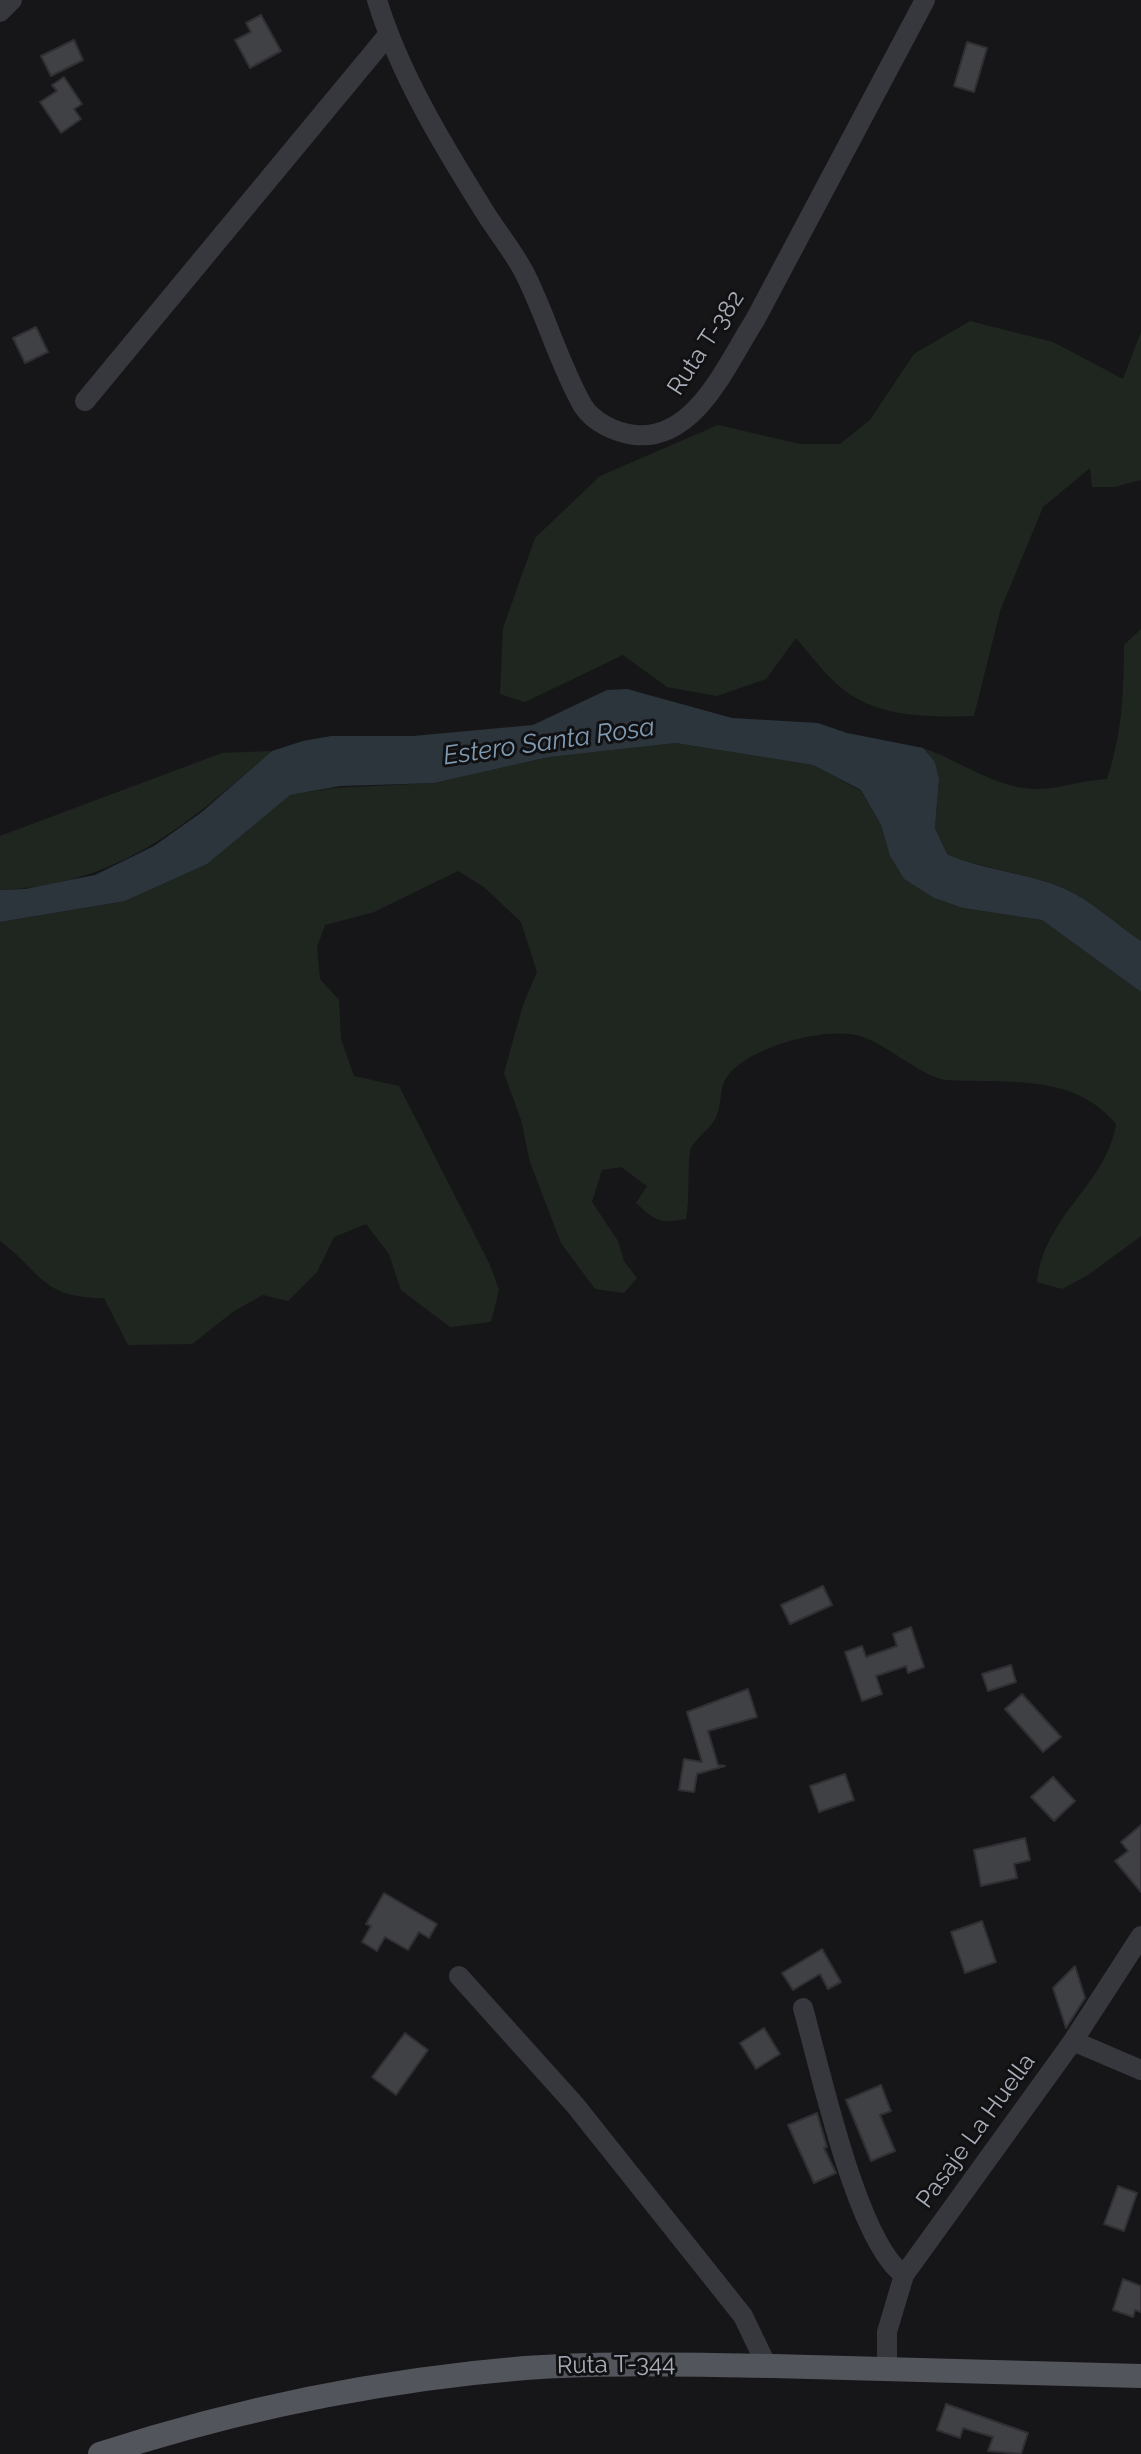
<!DOCTYPE html>
<html>
<head>
<meta charset="utf-8">
<style>
	body { margin:0 }
	canvas { display:block; background:#161618 }
</style>
</head>
<body>
<canvas width="1141" height="2454"></canvas>
<script>
const c = document.querySelector('canvas').getContext('2d');
c.lineJoin = 'round';
function fillPath(path, color) {
  c.fillStyle = color;
  c.fill(path, 'evenodd');
}
function strokePath(path, color, width, dash) {
  c.strokeStyle = color;
  c.lineWidth = width;
  c.lineCap = dash ? 'butt' : 'round';
  c.setLineDash(dash || []);
  c.stroke(path);
}
function write(font, color, halo, rows, align = 'center') {
  c.font = font + ' Raleway,sans-serif';
  c.lineWidth = 6;
  c.setLineDash([]);
  c.textBaseline = 'middle';
  c.strokeStyle = halo;
  c.fillStyle = color;
  for (const [text, x, y, turn = 0] of rows) {
    c.save();
    c.translate(x, y);
    c.rotate((+turn || 0) * Math.PI / 180);
    c.textAlign = isNaN(turn) ? turn : align;
    if (halo) c.strokeText(text, 0, 0);
    c.fillText(text, 0, 0);
    c.restore();
  }
}
fillPath(new Path2D(`
	M970,321L1053,342L1123,379L1141,332V480L1114,487H1092L1090,468L1043,507L1000,611L974,716C937,717 892,718 858,699C833,686 814,659 796,638L766,679L717,696L667,687L623,655L525,702L500,694L503,628L535,538L600,476L718,425L800,444H840L870,420L914,354Z
	M1141,629V941C1117,924 1092,901 1065,889C1027,872 985,870 947,854L935,828L939,779L935,762L923,748C959,760 993,787 1033,789C1055,790 1083,780 1107,779C1122,735 1124,692 1124,645Z
	M676,743L813,765L861,791L881,825L890,856L904,879L934,898L963,908L1042,920L1141,992V1236L1088,1275L1062,1289L1037,1282C1044,1215 1107,1184 1116,1124C1073,1072 1007,1084 947,1080C923,1078 887,1044 860,1036C826,1026 746,1047 726,1078C719,1089 722,1107 715,1119C709,1131 692,1140 690,1152C687,1174 690,1197 686,1219C659,1224 656,1221 636,1203L647,1186L621,1167L602,1170L592,1202L618,1241L624,1261L637,1278L624,1293L595,1289L561,1243L530,1162L521,1120L504,1073L523,1005L537,972L521,922L484,887L458,871L374,912L325,925L317,947L320,979L339,1000L341,1039L354,1076L399,1086L490,1265L499,1290L491,1322L450,1327L401,1290L389,1254L366,1224L334,1237L317,1272L288,1301L263,1295L234,1311L192,1344L128,1345L104,1298C41,1298 43,1273 0,1241V922L125,901L207,864L289,795L334,788L434,783L549,757Z
	M272,751C186,825 120,885 0,890V836L222,753Z`), '#1e261f');
fillPath(new Path2D(`
	M627,689L732,718L818,723L847,733L923,748L935,762L939,779L935,828L947,854C985,871 1027,872 1065,889C1092,901 1116,924 1141,941V992L1042,920L963,908L934,898L904,879L890,856L881,825L861,790L813,765L676,743L549,757L434,783L340,786L290,795L207,864L125,901L0,922V890L25,889L95,875L154,846L202,812L272,751L303,741L331,736H413L533,725L607,690Z`), '#2c353c');
const building = new Path2D(`
	M261,15L281,51L250,68L235,40L251,32L246,23Z
	M74,40L83,60L51,76L41,56Z
	M967,42L987,48L974,92L954,86Z
	M64,77L82,104L74,109L81,119L61,133L40,102L57,91L52,85Z
	M36,327L48,352L25,363L13,338Z
	M823,1586L832,1605L790,1624L781,1605Z
	M911,1627L924,1667L908,1673L906,1666L876,1676L882,1694L862,1701L845,1652L862,1646L866,1657L897,1646L893,1634Z
	M1011,1665L1016,1682L988,1691L982,1674Z
	M748,1689L757,1717L708,1731L718,1765L725,1766L697,1774L694,1792L679,1790L684,1759L702,1762L687,1712Z
	M1022,1694L1061,1737L1043,1752L1005,1709Z
	M845,1774L854,1800L819,1812L810,1786Z
	M1053,1777L1075,1801L1054,1821L1031,1797Z
	M1141,1825V1892L1115,1861L1128,1851L1121,1842Z
	M1025,1838L1030,1860L1014,1864L1017,1878L981,1886L974,1850Z
	M384,1893L437,1924L429,1938L419,1932L408,1950L385,1937L377,1951L362,1942L371,1926L366,1924Z
	M982,1921L996,1962L965,1973L951,1932Z
	M822,1949L841,1982L828,1989L820,1974L793,1990L782,1973Z
	M1075,1966L1085,1998L1066,2028L1053,1988Z
	M764,2028L780,2054L756,2069L740,2043Z
	M405,2033L428,2050L396,2095L372,2077Z
	M881,2085L891,2111L880,2115L895,2151L871,2161L846,2100Z
	M817,2113L827,2147L824,2148L836,2173L814,2183L788,2125Z
	M1118,2186L1137,2193L1124,2231L1104,2224Z
	M1123,2279L1141,2286V2312L1135,2310L1133,2317L1113,2310Z
	M946,2404L1028,2433L1021,2454L988,2451L993,2437L963,2428L960,2438L937,2430Z`);
fillPath(building, '#404145');
strokePath(building, '#303034', 2);
strokePath(new Path2D(`
	M377,0C399,72 441,142 481,206C494,228 512,249 524,272C546,315 559,364 583,406C593,422 616,433 635,435C696,441 727,363 755,320L925,0
	M0,12L12,0
	M85,401L388,35
	M459,1976L575,2105L743,2316L767,2366
	M803,2008C820,2068 857,2243 904,2275
	M1073,2041L1141,2070
	M887,2368V2332L904,2275L1073,2041L1141,1936`), '#37383d', 20);
strokePath(new Path2D(`
	M100,2454C238,2409 380,2380 525,2368C608,2362 690,2365 773,2366C895,2369 1018,2372 1141,2376`), '#53555c', 24);
write('24px', '#a8adb8', '#111113', [
	["Ruta T-382",706,343,-57],
	["Pasaje La Huella",976,2131,-54],
	["Ruta T-344",616,2365,-1]
]);
write('italic 26px', '#7f9bb3', '#111113', [
	["Estero Santa Rosa",549,742,-8]
]);
</script>
</body>
</html>
